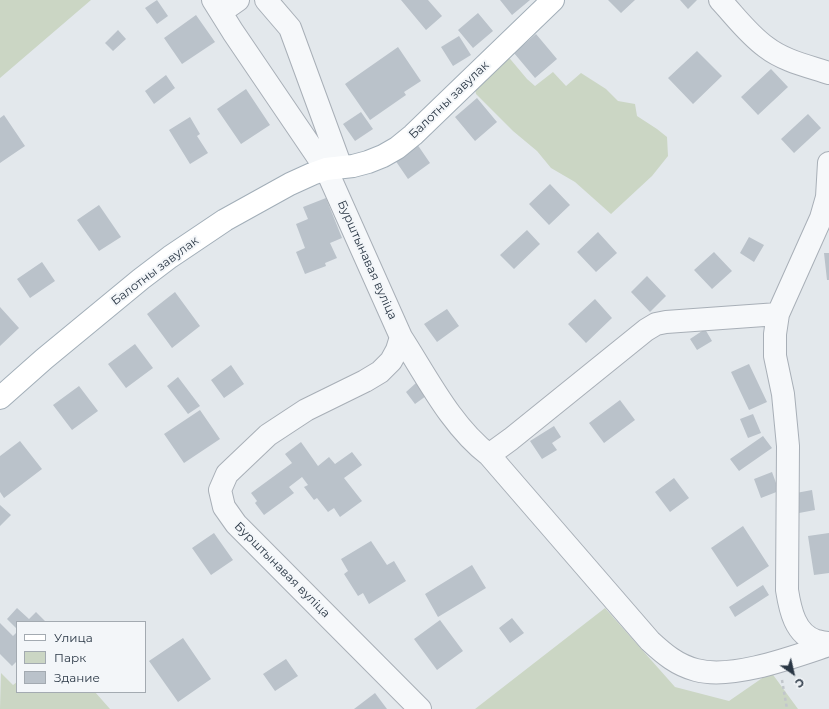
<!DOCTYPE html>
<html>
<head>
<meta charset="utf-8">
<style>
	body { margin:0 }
	#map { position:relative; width:829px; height:709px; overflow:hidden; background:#e3e8ec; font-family:Montserrat,sans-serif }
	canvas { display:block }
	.legend { position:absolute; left:16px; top:621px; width:130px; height:72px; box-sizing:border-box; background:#f3f6f9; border:1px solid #a3aab1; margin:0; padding:5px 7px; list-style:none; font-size:12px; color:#2a3745 }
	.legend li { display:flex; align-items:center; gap:8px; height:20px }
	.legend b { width:20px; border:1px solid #a3aab1 }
	.north { position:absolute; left:773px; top:653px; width:40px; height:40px; -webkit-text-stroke:3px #f3f6f9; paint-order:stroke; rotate:146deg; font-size:11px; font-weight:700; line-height:16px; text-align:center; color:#2a3745 }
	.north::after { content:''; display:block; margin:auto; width:14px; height:18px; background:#2a3745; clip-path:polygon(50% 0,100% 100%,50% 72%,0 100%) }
</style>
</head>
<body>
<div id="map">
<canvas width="829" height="709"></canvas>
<ul class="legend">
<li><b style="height:5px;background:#fff"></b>Улица</li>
<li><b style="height:11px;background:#cbd6c4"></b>Парк</li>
<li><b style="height:11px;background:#bac2ca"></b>Здание</li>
</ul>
<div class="north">С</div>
</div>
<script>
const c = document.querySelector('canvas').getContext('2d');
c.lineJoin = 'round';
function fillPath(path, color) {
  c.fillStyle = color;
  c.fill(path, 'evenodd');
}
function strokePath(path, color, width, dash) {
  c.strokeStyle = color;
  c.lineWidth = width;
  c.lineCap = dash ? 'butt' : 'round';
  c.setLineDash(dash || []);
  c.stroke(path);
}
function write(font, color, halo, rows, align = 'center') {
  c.font = font + ' Montserrat,sans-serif';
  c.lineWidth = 4;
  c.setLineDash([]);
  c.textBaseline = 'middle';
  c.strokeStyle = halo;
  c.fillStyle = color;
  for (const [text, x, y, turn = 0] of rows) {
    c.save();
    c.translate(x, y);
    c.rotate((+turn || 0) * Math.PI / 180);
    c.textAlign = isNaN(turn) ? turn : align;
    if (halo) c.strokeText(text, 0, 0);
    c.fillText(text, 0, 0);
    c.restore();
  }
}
fillPath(new Path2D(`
	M0,0H91L0,78Z
	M506,54L527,79L535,86L553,72L566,86L581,73L606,89L618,101L635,104L637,116L657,129L667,137L668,156L652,176L611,214L575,182L551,168L537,151L513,131L476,94L474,84Z
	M605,608L675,687L729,701L771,672L798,709H475Z
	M1,673L13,685L17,682V692H95L110,709H0Z`), '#cbd6c4');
fillPath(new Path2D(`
	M157,0L168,16L157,24L145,8Z
	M401,0H428L442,16L426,30Z
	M500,0H530L512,15Z
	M608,0H635L621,13Z
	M680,0H697L688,9Z
	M478,13L493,31L473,48L458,30Z
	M196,15L215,42L182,64L164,38Z
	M118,30L126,39L113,51L105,43Z
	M536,34L557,59L535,78L514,53Z
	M459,36L471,55L453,66L441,47Z
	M398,47L421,81L404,92L406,95L370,120L345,84Z
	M697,51L722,76L693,104L668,78Z
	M771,69L788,87L758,115L741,97Z
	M166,75L175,88L154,104L145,91Z
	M246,89L270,125L241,144L217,109Z
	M477,98L497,122L475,141L455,117Z
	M361,112L373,129L355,141L343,124Z
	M808,114L821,128L794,153L781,139Z
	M4,115L25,146L0,163V118Z
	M190,117L200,134L197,136L208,153L190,164L169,130Z
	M417,144L430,163L408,179L395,160Z
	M550,184L570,205L549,225L529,204Z
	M326,198L342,238L330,243L337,258L325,263L326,266L305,274L296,252L305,248L296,224L308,219L303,207Z
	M99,205L121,237L99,251L77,220Z
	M527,230L540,244L514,269L500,255Z
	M598,232L617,253L596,272L577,252Z
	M749,237L764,245L754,262L740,253Z
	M714,252L732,271L712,289L694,270Z
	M824,253H829V280H827Z
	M42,262L55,281L30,298L17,279Z
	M647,276L666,296L650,312L631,292Z
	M175,292L200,326L172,348L147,314Z
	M595,299L612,318L586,343L568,324Z
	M0,307L19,328L0,346Z
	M447,309L459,326L437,342L424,324Z
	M705,329L712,341L697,350L690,339Z
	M135,344L153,368L126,388L108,364Z
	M749,364L767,402L749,410L731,372Z
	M231,365L244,384L224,398L211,380Z
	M178,377L200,406L188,414L167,386Z
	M416,383L426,396L415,404L406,392Z
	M79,386L98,411L72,430L53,405Z
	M620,400L635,420L604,443L589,423Z
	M200,410L220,439L184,463L164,434Z
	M753,414L761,433L748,438L740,419Z
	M554,426L561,437L552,443L557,450L542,459L530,441Z
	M763,436L772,448L739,471L730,459Z
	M20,441L42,469L4,498L0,492V456Z
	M301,442L318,466L329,457L335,464L352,452L362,465L344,478L362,501L340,517L334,508L328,512L317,498L314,500L304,487L308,485L302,477L289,487L294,493L264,515L255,503L257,501L251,493L292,463L285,454Z
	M772,472L779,491L761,498L754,479Z
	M674,478L689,498L670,512L655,492Z
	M812,490L815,510L799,513L796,493Z
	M0,505L11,515L0,526Z
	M743,526L769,566L737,587L711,548Z
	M214,533L233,560L211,575L192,548Z
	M829,533V573L814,575L808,536Z
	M371,541L387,565L394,561L406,581L369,604L363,593L358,596L344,574L348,571L341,559Z
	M472,565L486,588L438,617L425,594Z
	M763,585L769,595L735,617L729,607Z
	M17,608L29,619L36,612L46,622H17V629L7,619Z
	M512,618L524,633L510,643L499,628Z
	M440,620L463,651L437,670L414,639Z
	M0,623L13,636L17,632V661L12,666L0,654Z
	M183,638L211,679L178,702L149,661Z
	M286,659L298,676L275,691L263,674Z
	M375,693L387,709H354Z`), '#bac2ca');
const minor = new Path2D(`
	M213,0L233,32L326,169L401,337L397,350L391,361L380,372L365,381L306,410L268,435L227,474L220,490L224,507L236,524L420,709
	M266,0L290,28L341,167
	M720,0C735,16 748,34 766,47C784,61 808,66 829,73
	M221,12L238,0
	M829,163L827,197L821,218L778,314L775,334V356L783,394L788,446L787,590C790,609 795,635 817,641C820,642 825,643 829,643
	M401,337C427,377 451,426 489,455L511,439L646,330L656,324L666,322L778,314
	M489,455L650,641C664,654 677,665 696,670C732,680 793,657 829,645`);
const major = new Path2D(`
	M0,398L44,359L141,279L170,257L225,220L290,184L312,174L326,169L353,166L368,162L383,156L397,148L413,135L553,0`);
strokePath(minor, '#a8afb7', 24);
strokePath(major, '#a2aeb8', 24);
strokePath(new Path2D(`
	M782,680L787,709`), '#c1c6cb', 2.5, [3, 3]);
strokePath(minor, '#f6f8fa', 22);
strokePath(major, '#fff', 22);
write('12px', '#2a3745', '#f3f6f9', [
	["Балотны завулак",449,100,-44],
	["Бурштынавая вуліца",367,260,66],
	["Балотны завулак",155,271,-37],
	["Бурштынавая вуліца",282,570,45]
]);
</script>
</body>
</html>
